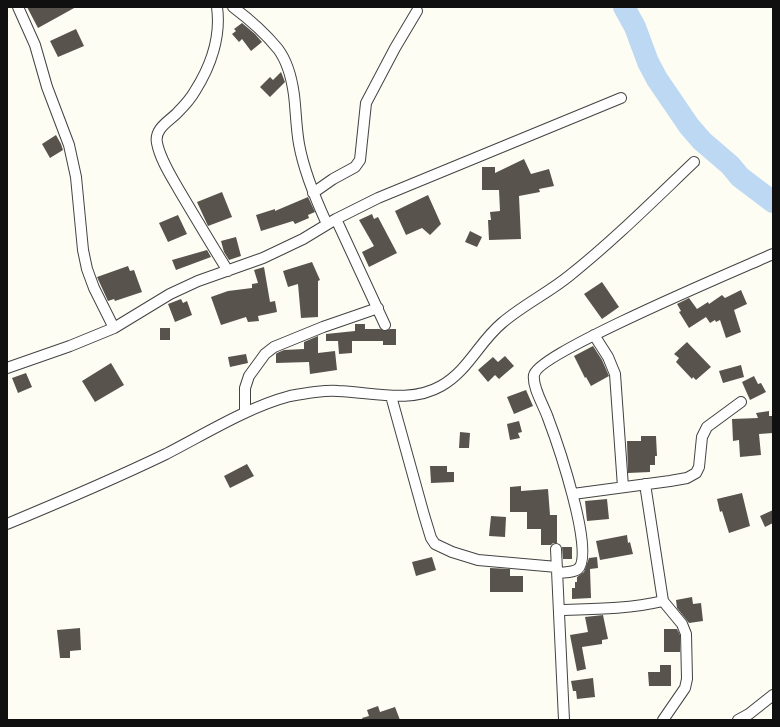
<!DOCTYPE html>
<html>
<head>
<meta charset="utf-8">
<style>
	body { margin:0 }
	#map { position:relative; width:780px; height:727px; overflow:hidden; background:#fefdf4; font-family:"Times New Roman",serif }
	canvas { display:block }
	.frame { position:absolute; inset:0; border:8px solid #101010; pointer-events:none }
</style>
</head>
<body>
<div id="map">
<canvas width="780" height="727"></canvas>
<div class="frame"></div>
</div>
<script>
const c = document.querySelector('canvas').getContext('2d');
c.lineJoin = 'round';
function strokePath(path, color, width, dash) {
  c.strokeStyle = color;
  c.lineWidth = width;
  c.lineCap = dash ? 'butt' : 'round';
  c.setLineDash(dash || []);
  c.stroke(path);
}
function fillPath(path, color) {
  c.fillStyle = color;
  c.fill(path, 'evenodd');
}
strokePath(new Path2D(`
	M624,7L635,27L648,62L657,79L689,126L702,141L730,165L740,177L773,202`), '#bcd8f2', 22);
fillPath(new Path2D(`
	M27,7H76L38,28Z
	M242,23L255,34L262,42L251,51L242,39L239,42L232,34L236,31L234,29Z
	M76,29L84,46L58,57L50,41Z
	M281,72L285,82L270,97L260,87L270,77L273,80Z
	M56,135L61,144L63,150L50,158L42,144Z
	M524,159L531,174L549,169L554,186L539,189L540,192L519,196L521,239L489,240L488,220H491L490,212L500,211L499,190H482V167H495V173Z
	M222,192L232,217L208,226L197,202Z
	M428,195L441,224L430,235L422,228L406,235L395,211Z
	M308,197L315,212L308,215L309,218L295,224L293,221L261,231L256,215L275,209V211Z
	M372,214L374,219L378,217L397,253L369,267L362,252L374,246L359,220Z
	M178,215L187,234L168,242L159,223Z
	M470,231L482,237L477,247L465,242Z
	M236,237L241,256L229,260L224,252L221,241Z
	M207,250L211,257L176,270L172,260Z
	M312,262L320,280L318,281V317L301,318L298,284L288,287L283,271Z
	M128,266L130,271L134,270L142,292L115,301L114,299L108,301L97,277Z
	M264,267L270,302L275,301L277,312L258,316L259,321L248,322L246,317L221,325L211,297L228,291L252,288V284L258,283L254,270Z
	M602,282L619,307L602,319L584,294Z
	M741,290L747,304L734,310L741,332L726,338L720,320L716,322L715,320L710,323L706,317L689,328L679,312L681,311L677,304L689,298L697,309L708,302L709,304L722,295L725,298Z
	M181,299L183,303L187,301L192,315L175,322L168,304Z
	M355,324H365V329H380L385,331L390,329H396V345H383V341H352V353L339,354L338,341H326V334L355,331Z
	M160,328H170V340H160Z
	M318,336V353L335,351L337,370L310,374L309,362L276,363V354L277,353L284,350L304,349V342Z
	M687,342L711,367L696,380L693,377L692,379L676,362L679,358L674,354Z
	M593,346L602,360L609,376L591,386L586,377L585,378L574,356Z
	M246,354L248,363L230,367L228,357Z
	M505,356L514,366L499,379L495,375L488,382L478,370L493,357L498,362Z
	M111,363L124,385L95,402L82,381Z
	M741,365L744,377L723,383L719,371Z
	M26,373L32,387L18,393L12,378Z
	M754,376L758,384L761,383L766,392L750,400L742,382Z
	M526,390L533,406L514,414L507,397Z
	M769,411V416H773V433L759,434L761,455L740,457L739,440L733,441L732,419L758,418L756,413Z
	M519,421L522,432L518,433L520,438L510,440L507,424Z
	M460,432L470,433L469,448H459Z
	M641,436H656L657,456H655V465H650V472L628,473L627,441H641Z
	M247,464L254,476L230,488L224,476Z
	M430,466H447V472H454V482L431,483Z
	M521,486V491L548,489L550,515H557V543H553L551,545H541V529H527V512H510V487Z
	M742,493L750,526L729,533L722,511L720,512L717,499Z
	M607,499L609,519L587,521L585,501Z
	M773,510V523L765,527L760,516Z
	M491,516L506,517L505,537L489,536Z
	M627,535L628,543L630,542L633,554L600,560L596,541Z
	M562,547H572V559H563Z
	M432,557L436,570L416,576L412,562Z
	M597,557L598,568L590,569L591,598L572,599V588H575V582H577V577L584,572L589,558Z
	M490,568L510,569V576H523V592H490Z
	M692,597L693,604L701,603L703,621L689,623L677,608L676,600Z
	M603,615L608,639L602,640V644L582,647L586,669L577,671L570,635L588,632L585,617Z
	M80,628L81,650L70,651V658H60L57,630Z
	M664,629H677L680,635V652H664Z
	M660,665H671V686H649L648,672H660Z
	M593,678L595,697L577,699L576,691H573L571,681Z
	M378,706L380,712L395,707L400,720H363L362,718L369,716L367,710Z`), '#58534d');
const minor = new Path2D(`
	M18,7L35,45L47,87L69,145L76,177L83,250L87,269L94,288L114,328
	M217,7C221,36 211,66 195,91C191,98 184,106 178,112C170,121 154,128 157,143C160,159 171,176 179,190C195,217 211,244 228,271
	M233,7C249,19 265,33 278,49C287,61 292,80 294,95C296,111 296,127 299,144C304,172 315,198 327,224
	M313,193L333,179L355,167L360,160L366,103L395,48L417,11
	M336,219L385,325
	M594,335L608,357L615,374L623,487
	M7,368L70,346L114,328L170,294L198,281L263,258L303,239L336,219L378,198L621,98
	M391,396L424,515L431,538L435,544L452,552L478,560L557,567
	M245,413V388L249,376L265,354L274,347L323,327L378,308
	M645,484L663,601L682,624L686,634L687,679L685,688L663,720
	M573,494L670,481L687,478L696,473L699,467L702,437L707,427L741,402
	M7,524C60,502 114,479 166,454C205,434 248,407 290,396C301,394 327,390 338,391C372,392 410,404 441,386C468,371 479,342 502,323C523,305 548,293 569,276C613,241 653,201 694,162
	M556,549L564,720
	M558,573C564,572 573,573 578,569C596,554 556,439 548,418C544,406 532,387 534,375C538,353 742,268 773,254
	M559,610C594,609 629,609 663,601
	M738,720L749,714L773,695`);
strokePath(minor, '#434343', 12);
strokePath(minor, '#fff', 10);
</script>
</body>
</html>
